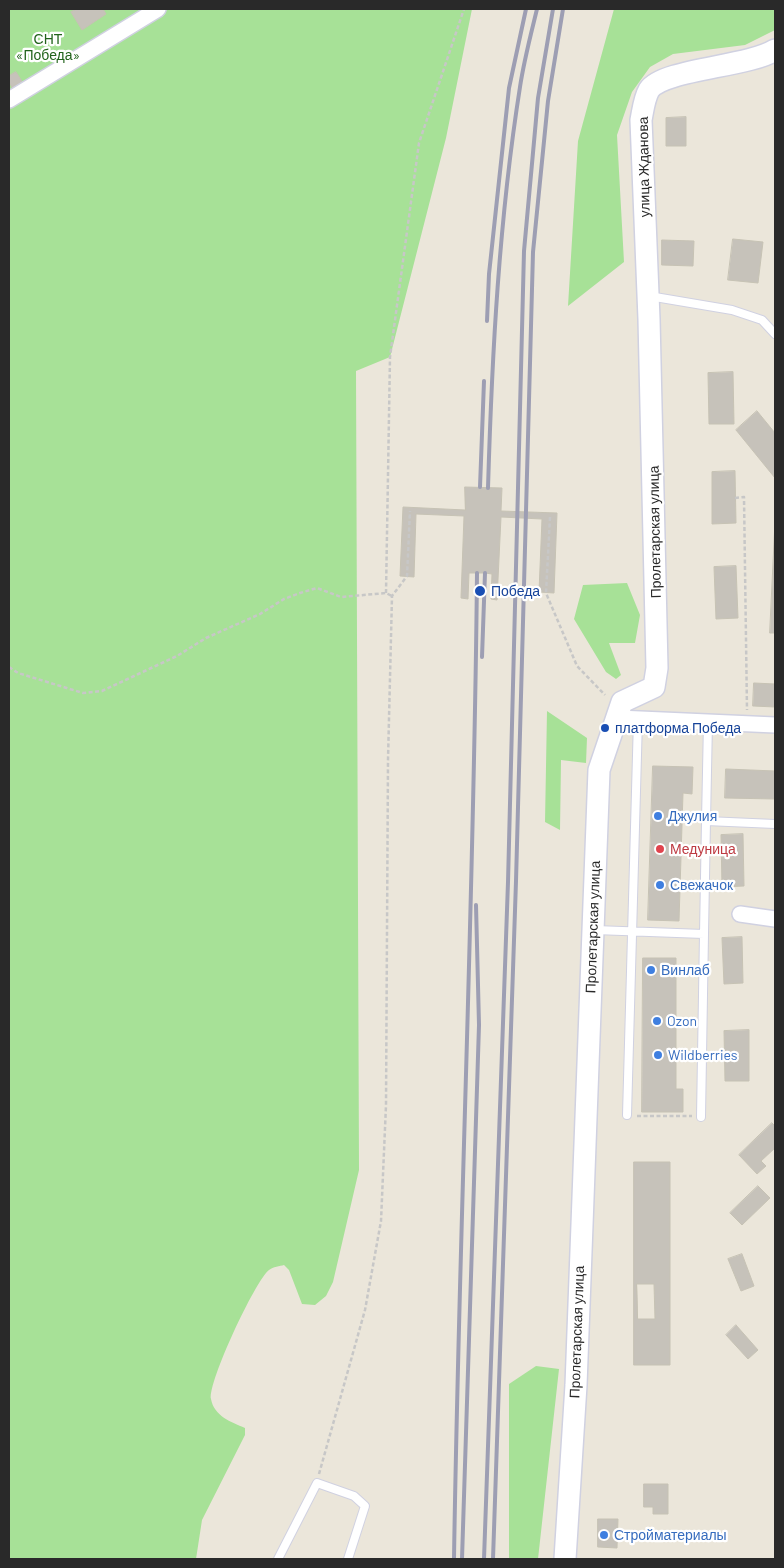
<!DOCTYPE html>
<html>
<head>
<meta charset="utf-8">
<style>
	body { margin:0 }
	#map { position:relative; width:784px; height:1568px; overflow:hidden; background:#ebe6da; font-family:Barlow,sans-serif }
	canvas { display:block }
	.frame { position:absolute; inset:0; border:10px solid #292929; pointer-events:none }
</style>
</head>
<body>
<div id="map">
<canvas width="784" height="1568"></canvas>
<div class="frame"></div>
</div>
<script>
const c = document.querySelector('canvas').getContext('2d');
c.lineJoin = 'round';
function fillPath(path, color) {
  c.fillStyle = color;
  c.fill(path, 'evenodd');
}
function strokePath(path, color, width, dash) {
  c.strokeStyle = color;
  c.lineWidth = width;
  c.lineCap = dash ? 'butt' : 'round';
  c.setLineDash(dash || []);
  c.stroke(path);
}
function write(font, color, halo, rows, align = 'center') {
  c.font = font + ' Barlow,sans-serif';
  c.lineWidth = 4.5;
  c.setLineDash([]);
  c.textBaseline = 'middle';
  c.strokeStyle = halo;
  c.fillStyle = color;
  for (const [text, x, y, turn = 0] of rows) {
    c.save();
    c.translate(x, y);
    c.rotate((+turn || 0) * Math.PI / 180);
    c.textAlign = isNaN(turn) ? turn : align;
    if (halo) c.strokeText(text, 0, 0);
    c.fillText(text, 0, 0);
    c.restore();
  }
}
fillPath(new Path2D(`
	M9,9H472L446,138L390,357L356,371L359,1170L333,1282L326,1296L315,1305L302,1304L289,1270L284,1265C280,1266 273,1267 269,1270C255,1281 208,1382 211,1399C214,1416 231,1422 245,1428V1435L202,1520L196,1559H9Z
	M614,9H775V30L745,45L673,54L650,67L632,92L617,135L624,262L568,306L578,141Z
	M627,583L640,615L635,643H609L621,675L616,679L606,672L574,619L583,585Z
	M547,711L587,738L586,763L561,760L560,830L545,822Z
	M536,1366L559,1369L538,1559H509V1384Z`), '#a7e197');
const building = new Path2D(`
	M77,9H103L106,14L82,30L71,12Z
	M16,72L23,83L13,89L9,82V76Z
	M686,117V146H666V118Z
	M733,239L763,242L758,283L728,280Z
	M662,240L694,241L693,266L662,265Z
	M733,372L734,424H709L708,373Z
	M757,411L775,433V478L736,430Z
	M735,471L736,523L712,524V472Z
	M465,487L502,488L501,511L557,513L554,593L539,592L542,519L501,517L497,600L491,599L492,574L485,573H469L468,599L461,598L464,516L416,514L414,577L400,576L403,507L465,510Z
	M775,522V633H770Z
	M736,566L738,618L716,619L714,567Z
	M754,683L775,684V707L753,706Z
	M653,766L693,767L692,794L683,793L679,921L648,920Z
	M726,769L775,771V799L725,798Z
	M743,834L744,886L722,887L721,835Z
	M742,937L743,983L724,984L722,938Z
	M643,958H676V1089H683V1112H642Z
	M749,1030V1081H725L724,1031Z
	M772,1123L775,1126V1148L761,1161L766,1166L757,1174L739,1155Z
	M634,1162H670V1365H634Z
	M758,1186L770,1198L742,1225L730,1213Z
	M742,1254L754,1286L741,1291L728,1259Z
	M637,1284H654L655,1319H638Z
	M736,1325L758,1350L748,1359L726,1335Z
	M644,1484H668V1514H653V1507H644Z
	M598,1519H618L617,1548L598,1547Z`);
fillPath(building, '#c6c2ba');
strokePath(building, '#c6c2b4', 1);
const lane = new Path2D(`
	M649,296L732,310L762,320L775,334
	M706,821L708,722
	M595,930L704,934L701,1117
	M704,934L706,821L775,824
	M627,1115L638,719
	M278,1559L317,1483L354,1496L365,1506L348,1559`);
const street = new Path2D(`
	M9,100L158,9
	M618,718L775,725
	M740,914L775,919`);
const secondary = new Path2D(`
	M565,1559L576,1385L599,770L622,702L654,687L657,668L649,319L641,120C643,110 644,99 649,90C663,69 748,67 775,50`);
strokePath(lane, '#d0d1e1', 10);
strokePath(street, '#d0d1e1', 18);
strokePath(secondary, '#d0d1e1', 24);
strokePath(new Path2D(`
	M735,498L744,497L747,710
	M550,517L546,593L577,666L605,695
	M386,593L390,357L419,143L464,9
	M9,667L18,673L83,693L102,691L177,656L206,638L260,614L284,599L300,593L317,588L341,597L386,593L392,596
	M637,1116H692
	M319,1474L365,1310L381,1221L386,1105L388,760L392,596L407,576L410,511`), '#c7c7c7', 2.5, [4, 2.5]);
strokePath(lane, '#fff', 8);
strokePath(street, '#fff', 15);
strokePath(secondary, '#fff', 21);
strokePath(new Path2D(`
	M487,321L489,274L509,88L526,9
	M480,487L484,381
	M488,488C492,354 499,220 520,87C524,60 531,34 537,9
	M482,657L485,573
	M454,1559C459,1230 474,902 477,573
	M462,1559L479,1025L476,905
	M484,1559L508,882L524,251L538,98L553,9
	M493,1559L516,881L533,252L548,101L563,9`), '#9d9eb3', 4);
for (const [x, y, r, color] of [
	[480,591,6,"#1a4fb4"],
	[605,728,5,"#1a4fb4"],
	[658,816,5,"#3f7fe0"],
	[660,849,5,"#e0444e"],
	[660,885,5,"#3f7fe0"],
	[651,970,5,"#3f7fe0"],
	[657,1021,5,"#3f7fe0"],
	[658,1055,5,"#3f7fe0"],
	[604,1535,5,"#3f7fe0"]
]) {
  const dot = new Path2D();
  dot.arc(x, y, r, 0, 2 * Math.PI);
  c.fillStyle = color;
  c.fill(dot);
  strokePath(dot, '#fff', 2);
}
write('14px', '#21631b', '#fff', [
	["СНТ",48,39],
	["«Победа»",48,55]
]);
write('14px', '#292929', '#fff', [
	["улица Жданова",644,167,-91],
	["Пролетарская улица",655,532,-91],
	["Пролетарская улица",593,927,-88],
	["Пролетарская улица",577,1332,-88]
]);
write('14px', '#164399', '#fff', [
	["Победа",491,591],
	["платформа Победа",615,728]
], 'left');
write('14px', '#366cbe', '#fff', [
	["Джулия",668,816],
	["Свежачок",670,885],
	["Винлаб",661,970],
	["Ozon",667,1021],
	["Wildberries",668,1055],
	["Стройматериалы",614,1535]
], 'left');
write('14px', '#be3a42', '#fff', [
	["Медуница",670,849]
], 'left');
</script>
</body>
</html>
